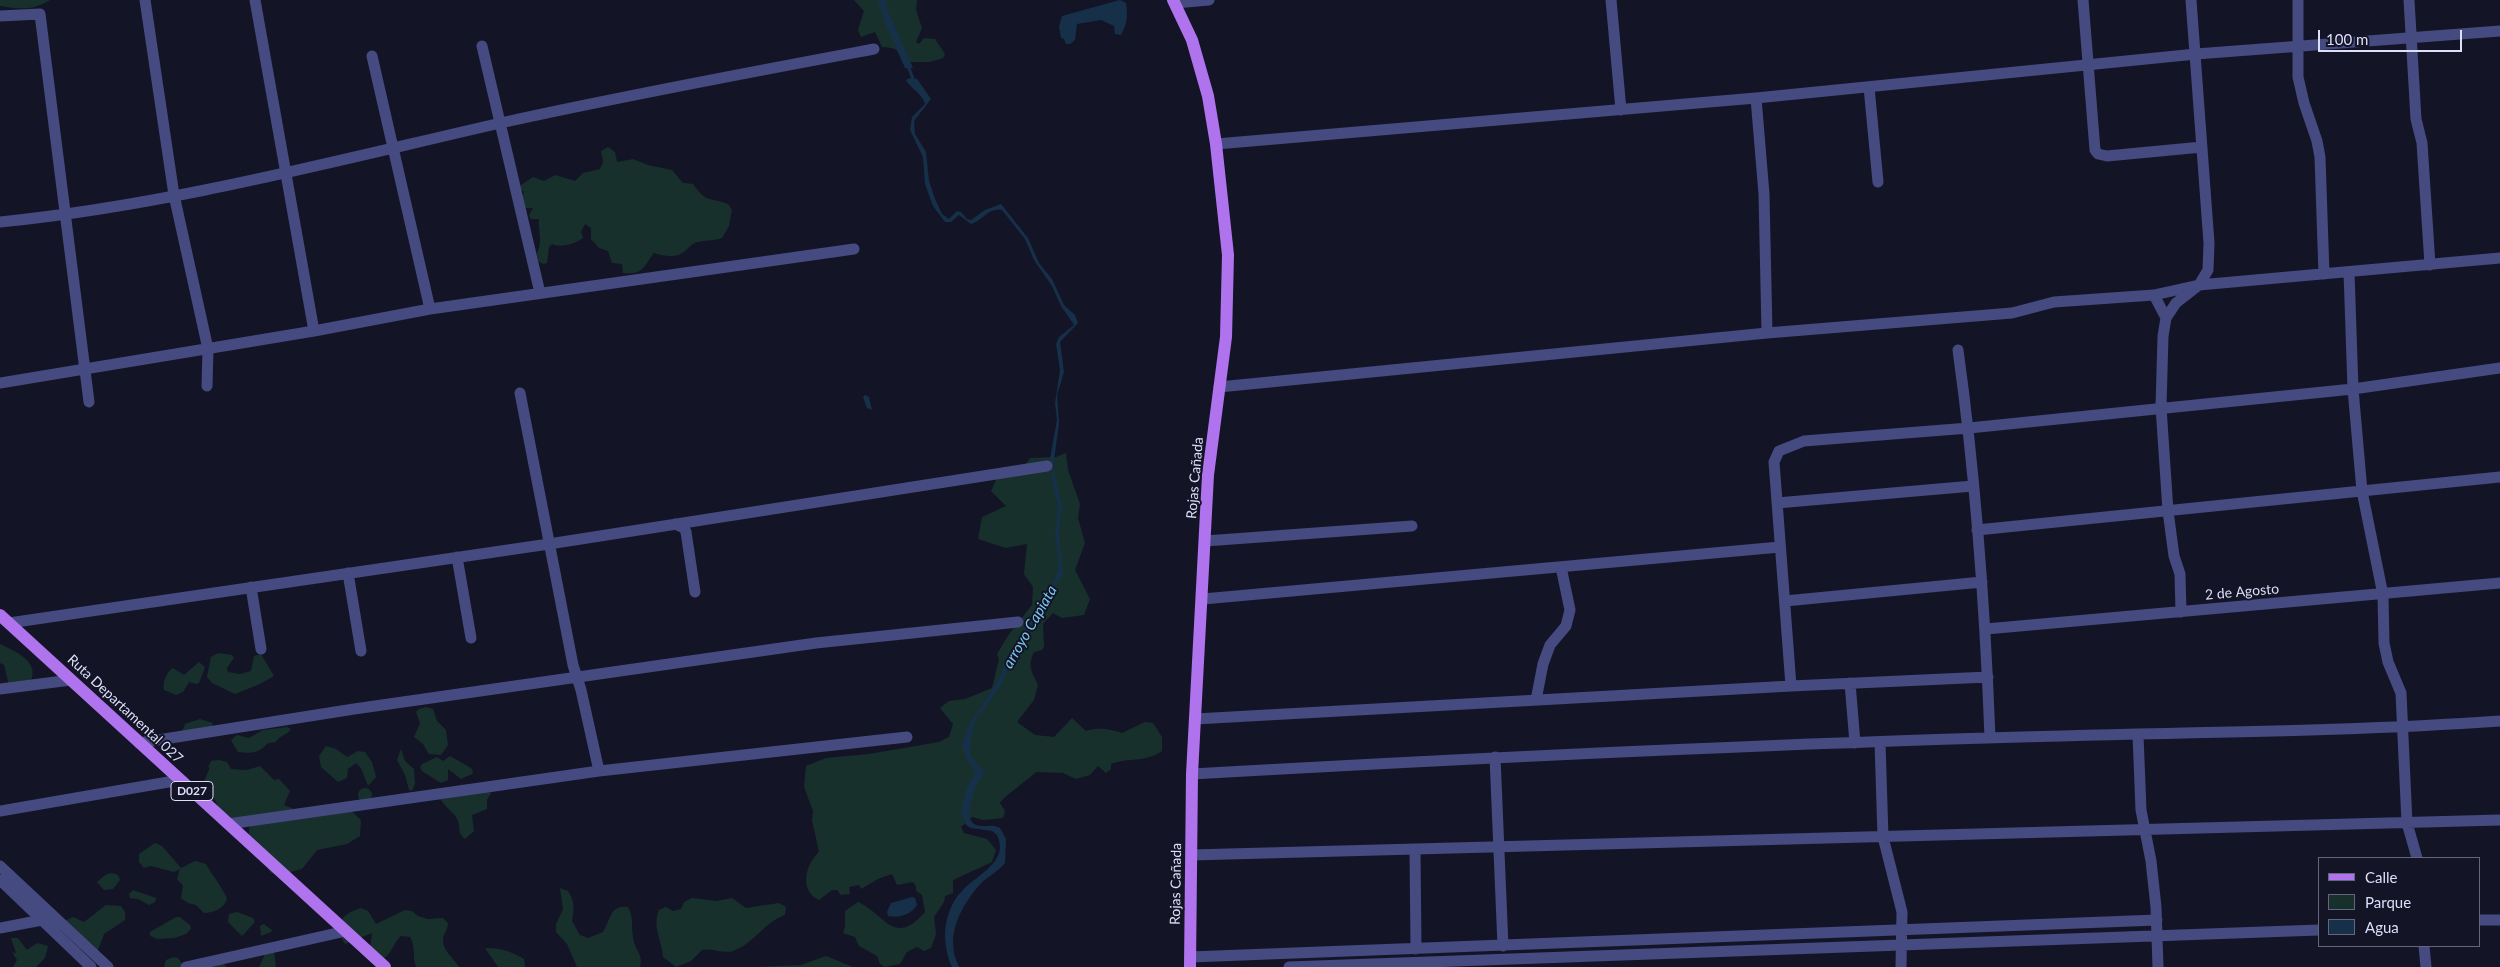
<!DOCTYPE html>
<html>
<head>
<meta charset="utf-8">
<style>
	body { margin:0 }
	#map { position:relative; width:2500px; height:967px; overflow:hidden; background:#141427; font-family:Lato,sans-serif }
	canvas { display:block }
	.legend { position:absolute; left:2318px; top:857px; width:162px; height:90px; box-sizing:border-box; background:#141427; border:1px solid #65657c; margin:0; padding:6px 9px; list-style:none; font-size:15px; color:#dedffb }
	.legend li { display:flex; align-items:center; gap:10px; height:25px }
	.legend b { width:25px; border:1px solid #65657c }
	.scale { position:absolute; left:2318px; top:30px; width:144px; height:22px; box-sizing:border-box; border:2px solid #dedffb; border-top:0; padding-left:6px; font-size:15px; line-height:18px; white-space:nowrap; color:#dedffb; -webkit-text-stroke:4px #141427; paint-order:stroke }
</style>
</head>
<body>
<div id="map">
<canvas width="2500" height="967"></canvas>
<ul class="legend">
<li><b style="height:6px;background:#af73ed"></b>Calle</li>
<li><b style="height:14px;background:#17302c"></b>Parque</li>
<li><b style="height:14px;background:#163049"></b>Agua</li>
</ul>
<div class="scale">100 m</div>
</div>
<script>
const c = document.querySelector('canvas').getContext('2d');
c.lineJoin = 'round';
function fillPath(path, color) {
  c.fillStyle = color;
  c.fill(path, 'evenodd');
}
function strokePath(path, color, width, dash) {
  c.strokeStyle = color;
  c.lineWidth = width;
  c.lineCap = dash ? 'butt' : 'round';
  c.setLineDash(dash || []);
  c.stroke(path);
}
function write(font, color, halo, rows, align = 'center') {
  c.font = font + ' Lato,sans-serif';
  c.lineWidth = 4;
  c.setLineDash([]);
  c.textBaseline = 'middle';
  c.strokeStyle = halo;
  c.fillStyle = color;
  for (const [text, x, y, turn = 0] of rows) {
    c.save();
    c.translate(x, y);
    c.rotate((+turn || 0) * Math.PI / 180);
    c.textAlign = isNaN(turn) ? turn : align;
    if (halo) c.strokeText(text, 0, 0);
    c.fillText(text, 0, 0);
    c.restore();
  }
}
fillPath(new Path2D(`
	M0,0H50C31,11 21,9 0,6Z
	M854,0H917L916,10L922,28L916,42L919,44L924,38L935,39L945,54L943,58L930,62H908C901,52 896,47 882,47L875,32L861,37L858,30L864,11Z
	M608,147L615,152L617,162L633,159L648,165L672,170L683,183L693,184C708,205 708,196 728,204L732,210L729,226L722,238C714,241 706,240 698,242C692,243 689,248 685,251C676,259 664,256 654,253C643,267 644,275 623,273L622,264L612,263L608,251L599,248L591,239V228L585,224L581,232L583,238C575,244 561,248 552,244L549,247L547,263L543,264L538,261L537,253C543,241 538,232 539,219H531L529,215L533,208H525L522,199L524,192L520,189L521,185L533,177L544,181L555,175L575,181L583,173L600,169L603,162L601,151Z
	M1066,453L1068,470L1080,504L1078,518L1085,543L1075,570L1090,599L1084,615L1062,618L1053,613L1043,624L1044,646L1042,650L1034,652C1027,666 1032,672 1038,685L1034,700L1017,722L1035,735L1054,737L1072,718L1086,731C1098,727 1110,729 1122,733L1145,722L1153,723L1162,737V751C1145,763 1128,757 1111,764V769L1106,773L1098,766L1090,775L1076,779L1063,773L1036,772C1029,779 1003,797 1000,803L1005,811L1003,818L983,820L972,817L961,827L964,833L987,839L996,850L992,862L953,880V893L945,896L944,902L934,917L936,934L931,948L924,951L917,947L907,952L900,964L885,967L880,964L877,956L859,946L855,937L843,933L845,927V911L858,902C885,914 894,948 925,912L922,895L916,891V886L913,882L897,885L892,874L878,879L861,889L859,885L849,887L850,894L841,895L837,890H832L819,900C799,891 805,865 819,852L812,820L813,811L804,787L806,766L826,758L869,754L939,742L949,737L953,724L940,708L949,701L965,699L992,688L999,659L997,654L1009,634L1032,605L1033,587L1024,574L1027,544L1006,548L978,539L982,517L1006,506L991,491L1000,471L1024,467L1030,458L1056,457Z
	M0,644C15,651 41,662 30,682L9,685L4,665L0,663Z
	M218,653L232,655L234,658L227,668L228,672L240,674L251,671L254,656L261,654L274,676L260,684L235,694L212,683L207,677L211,657Z
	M199,662L205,667L199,683L196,684L189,682L183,692L176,695L164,690C162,682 167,672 173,668L184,675Z
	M426,707L433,709L437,721L446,730L448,745L441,755L429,754L423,744L414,737L420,723L416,712L419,709Z
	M200,719L213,723L210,730L182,732L185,724Z
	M287,727L291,729C287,736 279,735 276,742L268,743C259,753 251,754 238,752L231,740L237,735L249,738L263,730Z
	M326,746L336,749L347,757L358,751L365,752L372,762L376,777L368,786L361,768L356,763L348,769L347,778L338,782L321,767L319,756Z
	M401,749L405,761L414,769L415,784L412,791L409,790L405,775L397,760Z
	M450,756L471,768L473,771L472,774L461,779L448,769V780L441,783L422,771L420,767L422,764L437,757L443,761Z
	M219,760L227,762L231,769L247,770L260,766L274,780L279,779L290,791L284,805L299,811L349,809L361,820L360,836L347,844L317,850L302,869L278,875L271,873L248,840L250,823L234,820L220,810L215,800L202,786L210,767L208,768L211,761Z
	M358 795a7 7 0 1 1 14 0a7 7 0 1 1-14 0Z
	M489,790L491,793L487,800V809L472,815L474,831L465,839C457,833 461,829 458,821C455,812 443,807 439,796Z
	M155,843L162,846L181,868L195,861L206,864C213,877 222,886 227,899C224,908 214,913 204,913L196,905L188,903L181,898L183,886L177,879L180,869L174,872L151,866L144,868L139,862V854Z
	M111,873L118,875L120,880L113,889L104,890L97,882L105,875Z
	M560,888L568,891C575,901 574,909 572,921L580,935L588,938L603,932C611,920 609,905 628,907C634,918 631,926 633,937C634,950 644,954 640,967H577L567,944L556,932V924L563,909Z
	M133,890L156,898L155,902L149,905L138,899L130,898L129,894Z
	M692,898L716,901L732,898L746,908L779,903L786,907L785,915C764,922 755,943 733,951C723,954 713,948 702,950L691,961L676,967L663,957C662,940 652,928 659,910L666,907L673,911L681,909L684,902Z
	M106,905L121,906L125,912V920L104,934L98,950L79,948L72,939L65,921L73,917L84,922Z
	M361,908L368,911L376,924L405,910L412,911L418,916L428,919L443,918L448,923C448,929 444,933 443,939C442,951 455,959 459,967H416C412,957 416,947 410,937L401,936C392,944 393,954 381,960L370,949L372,933L345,944C333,925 341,914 361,908Z
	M237,912L253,918L255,922L242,936L228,922L229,914Z
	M176,917H180L190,925L191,929L186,934L174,938L158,939L150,936V932Z
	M264,924L273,931L261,936L260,926Z
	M11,938H18L27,950L37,943L48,946L45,958L36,967H13L17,960L12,952L16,953Z
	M485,948C500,948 511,951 524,959L525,967H498Z
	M274,952L276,967H259L265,954Z
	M826,956L853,967H756L801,965Z
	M174,957L178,958L182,964L223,962L226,967H164L166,960Z`), '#17302c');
fillPath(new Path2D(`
	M878,0H885L889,14L913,68H905L885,23Z
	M1120,0L1126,3C1128,16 1127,24 1121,35L1115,34L1114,26L1101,20L1077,24L1075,40L1070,44H1066L1064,39L1061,38L1059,26L1062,16Z
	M910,78L917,79L931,99L914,121L915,134L926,152L929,181L935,199L942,214L949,219L957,211L961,212L967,219L971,220L985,210L1001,204L1028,238L1039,263L1052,279L1064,305L1075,315L1078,323L1060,342L1064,372L1057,395L1059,423L1053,468L1062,505L1059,531L1063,574L1034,618L1024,643L1015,652L1002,684L975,721L971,738L970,756L984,770C984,776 979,779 977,784C973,794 963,820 976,825C984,828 992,823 1000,828L1006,839L1005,863C997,873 984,878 976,889C958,912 945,938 959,967H952C947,957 945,944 945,933C946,918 951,902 962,891C977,874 1010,862 997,835L992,831L971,828L966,825L961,811L968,784L975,774L974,769L968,762L962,746L967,728L1000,677L1006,657L1022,638L1025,625L1051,587L1058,570L1059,561L1055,534L1058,504L1053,489L1050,459L1057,420L1055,403L1060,370L1056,344L1059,337L1074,325L1061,306L1052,286L1034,260L1025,239L1002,210C989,207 982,221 971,224L959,215L951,222H945L933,206L925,184L923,157L910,130L912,117L925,104C922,93 911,89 906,80Z
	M865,395L869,397L872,410L867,408L863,397Z
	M912,897L915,898L917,905C911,915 899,918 888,916L887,912L891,903Z`), '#163049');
strokePath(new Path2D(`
	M908,66L914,81`), '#163049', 3);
strokePath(new Path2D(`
	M145,0L174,195L208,349L207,386
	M255,0L314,331
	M1611,0L1621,110
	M2083,0L2095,150L2098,154L2107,156L2202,147
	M2298,0V77L2304,103L2317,141L2320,157L2324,274
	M2409,0L2416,119L2422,143L2430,265
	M1175,3L1209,0
	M0,16L40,14L89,402
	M482,46L540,293
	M372,56L430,309
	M1869,87L1878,182
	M1756,98L1764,194L1767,333
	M1216,144L1756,98L2196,54L2500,31
	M0,222C170,205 338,160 505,122C627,95 751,72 874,49
	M2349,272L2353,389L2362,491L2383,595L2384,643L2388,662L2401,693L2407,823L2417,858
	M2154,295L2166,318
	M1958,350C1976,479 1985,608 1990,737
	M0,383L314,331L430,309L854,249
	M1219,387L1767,333L2012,313L2054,302L2154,295L2199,285L2500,258
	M520,393L573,665L581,690L599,771
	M1777,503L1973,486
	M675,524L684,528L686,532L695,592
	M1977,530L2500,477
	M1205,541L1412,526
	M457,557L471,638
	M348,573L361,651
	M251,587L261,649
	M1203,599L1780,547
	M1785,601L1982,582
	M2181,612L2180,574L2174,556L2168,511L2161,407L2163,336L2166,318L2176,303L2199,285L2208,270L2209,243L2191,0
	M9,623L549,544L1047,466
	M1986,629L2500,583
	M1850,683L1855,743
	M1791,686L1774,462L1779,451L1804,441L1969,428L2353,389L2500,368
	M0,689L71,680
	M1536,700L1543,664L1550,645L1566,626L1570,610L1561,567
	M1195,719L1791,686L1988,677
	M2138,735L2141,810L2151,861L2156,907L2158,967
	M1880,742L1883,837L1902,912L1901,967
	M139,743L354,709L816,643L1018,622
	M1495,757L1503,946
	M1192,774C1457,759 1722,746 1987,738C2158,732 2329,733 2500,721
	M0,811L180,780
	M228,824L599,771L907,737
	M1415,850L1416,949
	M1191,855L2500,820
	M0,866L108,967
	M0,880L91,967
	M2479,920H2500
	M0,928L42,920
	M2424,946L2426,967
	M1190,957L2157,920
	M186,967L346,931
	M1289,967L2319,930`), '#454a80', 11);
strokePath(new Path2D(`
	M1173,0L1192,40L1208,96L1216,144L1228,255L1226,337L1208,475L1192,774L1190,967
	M0,615L385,967`), '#af73ed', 12);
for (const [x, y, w] of [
	[192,791,42]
]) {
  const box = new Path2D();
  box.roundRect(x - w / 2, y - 9.5, w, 19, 4);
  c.fillStyle = '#141427';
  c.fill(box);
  strokePath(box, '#dedffb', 1);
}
write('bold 12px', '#dedffb', null, [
	["D027",192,791]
]);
write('14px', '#dedffb', '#141427', [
	["Rojas Cañada",1195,478,-85],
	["2 de Agosto",2242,592,-5],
	["Ruta Departamental 027",125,709,43],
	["Rojas Cañada",1176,884,-89]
]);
write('italic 15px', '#79c7ed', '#141427', [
	["arroyo Capiata",1030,627,-60]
]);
</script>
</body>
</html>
